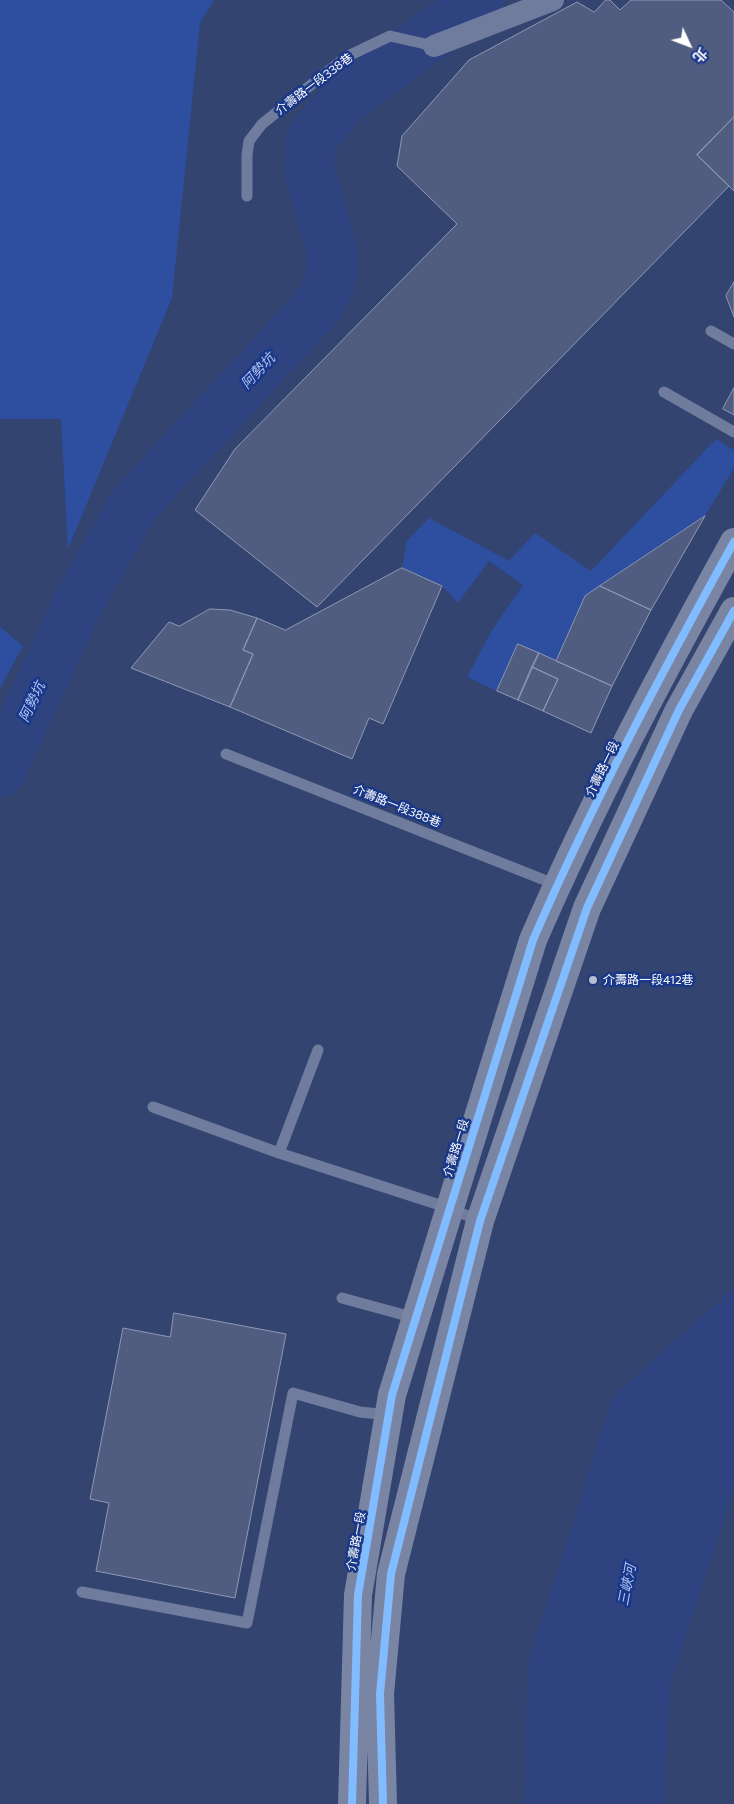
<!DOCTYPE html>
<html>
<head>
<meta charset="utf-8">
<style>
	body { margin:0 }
	#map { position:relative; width:734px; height:1804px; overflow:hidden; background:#334470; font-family:Commissioner,"Noto Sans TC",sans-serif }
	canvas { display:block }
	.north { position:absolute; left:664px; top:20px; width:50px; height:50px; -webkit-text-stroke:4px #1a3889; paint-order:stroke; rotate:133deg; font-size:14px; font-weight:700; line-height:20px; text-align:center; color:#fff }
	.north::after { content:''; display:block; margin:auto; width:18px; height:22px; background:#fff; clip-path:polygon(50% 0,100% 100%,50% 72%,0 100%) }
</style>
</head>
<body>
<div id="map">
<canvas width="734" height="1804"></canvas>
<div class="north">北</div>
</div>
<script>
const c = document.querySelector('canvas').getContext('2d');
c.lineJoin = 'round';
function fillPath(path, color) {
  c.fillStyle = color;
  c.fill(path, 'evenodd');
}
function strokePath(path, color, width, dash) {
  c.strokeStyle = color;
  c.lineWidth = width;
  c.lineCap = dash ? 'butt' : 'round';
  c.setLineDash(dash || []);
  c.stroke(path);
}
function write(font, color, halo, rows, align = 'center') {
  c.font = font + ' Commissioner,"Noto Sans TC",sans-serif';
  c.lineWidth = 5;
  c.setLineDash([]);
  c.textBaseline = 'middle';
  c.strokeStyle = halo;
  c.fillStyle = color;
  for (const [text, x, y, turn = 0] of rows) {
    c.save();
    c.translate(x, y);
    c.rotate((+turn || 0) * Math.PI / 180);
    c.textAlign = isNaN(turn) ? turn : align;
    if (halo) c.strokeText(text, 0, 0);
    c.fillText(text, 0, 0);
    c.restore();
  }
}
fillPath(new Path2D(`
	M0,0H214L200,23L172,298L68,549L61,419H0Z
	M716,439L734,450V468L705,516L585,596L556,661L518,644L497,691L467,677L492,630L523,585L489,561L458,603L442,586L402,568L407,541L429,518L509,561L535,533L591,571Z
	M0,627L23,646L0,688Z`), '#2e4ea0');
fillPath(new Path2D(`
	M734,1287V1487L670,1686L663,1804H524L528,1664L613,1397Z`), '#2e437f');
strokePath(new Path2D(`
	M0,772L78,603L135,503L316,308L331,281L332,251L309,169L311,140L344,99L480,0`), '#2e437f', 50);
const building = new Path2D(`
	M606,0H610L620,10L631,0H721L734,12V117L697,155L729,186L317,607L195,510L235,449L457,224L397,166L402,136L469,60L577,2L594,12Z
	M734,117V191L697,155Z
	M734,282V317L726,296Z
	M734,388V415L723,409Z
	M705,516L651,610L600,586Z
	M402,568L442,586L383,724L369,718L352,759L230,707L253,654L243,650L257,618L285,630Z
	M600,586L651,610L612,686L556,661L585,596Z
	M210,609L230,610L257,618L243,650L253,654L230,707L131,668L169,622L179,626Z
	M518,644L539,653L518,700L497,691Z
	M539,653L612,686L591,733L543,711L558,679L532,667Z
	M532,667L558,679L543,711L518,700Z
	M174,1313L286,1334L235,1598L96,1571L109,1503L90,1499L123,1328L170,1337Z`);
fillPath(building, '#505d80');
strokePath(building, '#8e99b3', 1);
strokePath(new Path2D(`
	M247,196V155L249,141L262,124L346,57L390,36L434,46
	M711,331L734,344
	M664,392L734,432
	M226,754L557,885
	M318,1050L279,1153L449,1208L480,1221
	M153,1107L279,1153
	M342,1298L415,1318
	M82,1592L247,1623L293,1393L360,1412L389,1415`), '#6f7c9d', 11);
strokePath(new Path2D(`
	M434,46L553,0`), '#6f7c9d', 22);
strokePath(new Path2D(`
	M352,1804L358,1595L392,1395L533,940C592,804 662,672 734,542
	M383,1804L380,1694L391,1574L480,1221L587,908L679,710L734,611`), '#7985a3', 28);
strokePath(new Path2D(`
	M352,1804L358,1595L392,1395L533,940C592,804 662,672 734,542
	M383,1804L380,1694L391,1574L480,1221L587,908L679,710L734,611`), '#80bcff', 8);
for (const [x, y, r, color] of [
	[593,980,5,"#b8becd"]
]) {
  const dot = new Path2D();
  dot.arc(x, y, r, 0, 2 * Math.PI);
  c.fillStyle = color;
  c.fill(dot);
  strokePath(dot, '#1a3889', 2);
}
write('12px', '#fff', '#1a3889', [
	["介壽路一段338巷",314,84,-37],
	["介壽路一段",602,769,-64],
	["介壽路一段388巷",397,806,22],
	["介壽路一段",456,1148,-73],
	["介壽路一段",356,1541,-80]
]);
write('12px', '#fff', '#1a3889', [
	["介壽路一段412巷",603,980]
], 'left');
write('italic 14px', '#afc3f4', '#1a3889', [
	["阿勢坑",258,371,-47],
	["阿勢坑",32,702,-65],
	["三峽河",627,1585,-79]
]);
</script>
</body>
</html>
